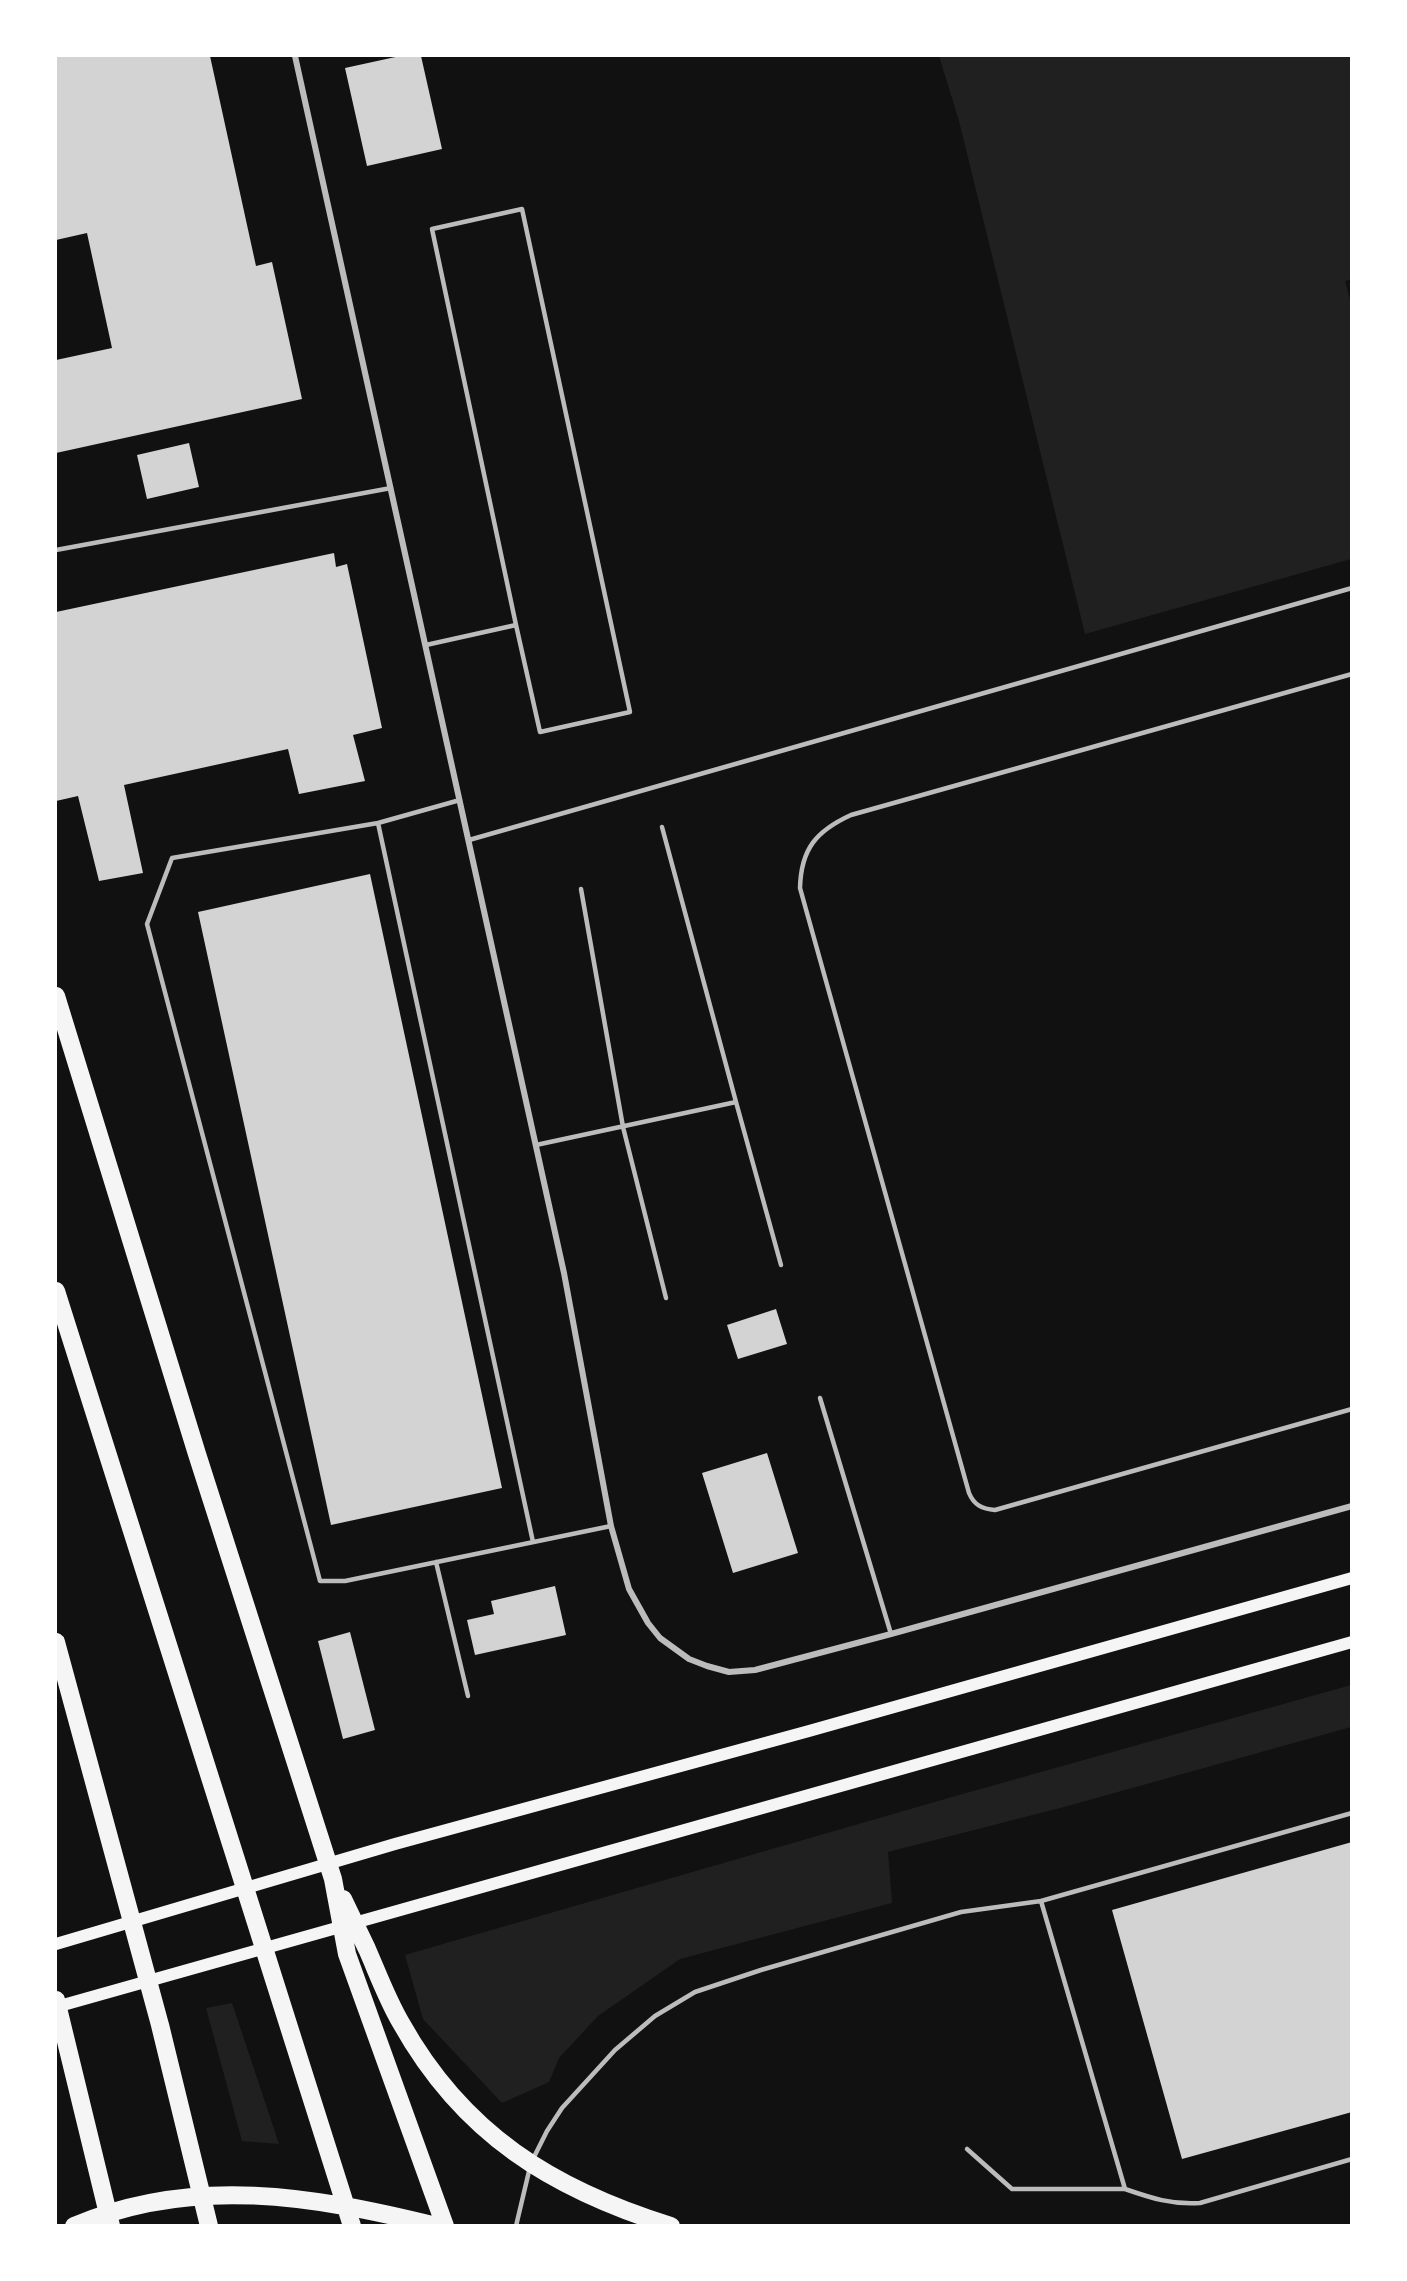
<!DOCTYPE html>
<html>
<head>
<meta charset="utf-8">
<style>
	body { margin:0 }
	#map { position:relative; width:1407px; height:2281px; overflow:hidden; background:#111; font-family:"Exo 2",sans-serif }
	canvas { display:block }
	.frame { position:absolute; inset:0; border:57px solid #fff; pointer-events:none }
</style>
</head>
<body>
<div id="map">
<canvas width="1407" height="2281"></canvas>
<div class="frame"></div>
</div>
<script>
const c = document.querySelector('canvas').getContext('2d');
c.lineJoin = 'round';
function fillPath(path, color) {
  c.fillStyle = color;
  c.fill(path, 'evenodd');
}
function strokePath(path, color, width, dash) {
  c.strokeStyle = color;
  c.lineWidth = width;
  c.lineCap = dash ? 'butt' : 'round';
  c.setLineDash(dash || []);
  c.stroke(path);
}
fillPath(new Path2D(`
	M939,56H1351L1352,279L1345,281L1352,307L1351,559L1085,634L959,121Z
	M1351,1685V1727L1064,1807L888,1852L892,1903L680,1959L598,2016L559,2058L549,2082L502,2103L423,2019L405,1955L952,1797Z
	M232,2003L279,2144L242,2141L206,2008Z`), '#202020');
fillPath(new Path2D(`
	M56,56H210L256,266L272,262L302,399L56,453V360L112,348L87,233L56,240Z
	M400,56H421L442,149L367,166L345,68Z
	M189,443L199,487L147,499L137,455Z
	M334,553L336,567L347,564L382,728L353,735L365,781L299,794L288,749L124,785L143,873L99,881L78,796L56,801V612Z
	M370,874L502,1488L331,1525L198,912Z
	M776,1309L787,1344L738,1359L727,1325Z
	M767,1453L798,1553L733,1573L702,1473Z
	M555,1586L566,1635L475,1655L467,1620L494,1614L491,1601Z
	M350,1632L375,1730L343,1739L318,1641Z
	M1352,1842V2112L1182,2159L1112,1910Z`), '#d3d3d3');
strokePath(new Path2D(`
	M56,550L391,488
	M426,645L516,625L540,732L630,712L522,209L432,229L516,625
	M1352,674L851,815C816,831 801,849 800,888L969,1493C974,1505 982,1509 995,1510L1352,1409
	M460,800L378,823L172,858L147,924L320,1581H345L611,1526
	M378,823L533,1542
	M469,840L1352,588
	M581,889L623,1127L666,1298
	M736,1102L781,1265
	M536,1145L736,1102L662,827
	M820,1398L891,1634
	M436,1562L468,1696
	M1041,1901L1125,2189C1151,2198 1172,2205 1200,2203L1352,2159
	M967,2149L1012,2189H1125
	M533,2159L547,2131L562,2108L615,2050L655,2016L695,1992L761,1970L961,1912L1041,1901L1352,1813
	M516,2226L530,2167`), '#bcbcbc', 4.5);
strokePath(new Path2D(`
	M295,56L564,1273L611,1526L629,1589L648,1623L660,1638L689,1659L707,1666L729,1672L755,1670L891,1634L1352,1506`), '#bcbcbc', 6);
strokePath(new Path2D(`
	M56,1944L395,1844L809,1731L1352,1578
	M56,2007L1352,1642`), '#f5f5f5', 12);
strokePath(new Path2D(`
	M56,996L197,1454L333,1879L347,1954L445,2226
	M56,1291L352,2226
	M56,1642L160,2025L209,2226
	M343,1899C351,1916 359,1932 367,1949C378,1974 387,1999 401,2023C463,2134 552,2189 671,2226
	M56,2000L111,2226
	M74,2226C193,2175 314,2196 436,2226`), '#f5f5f5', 18);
</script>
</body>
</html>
